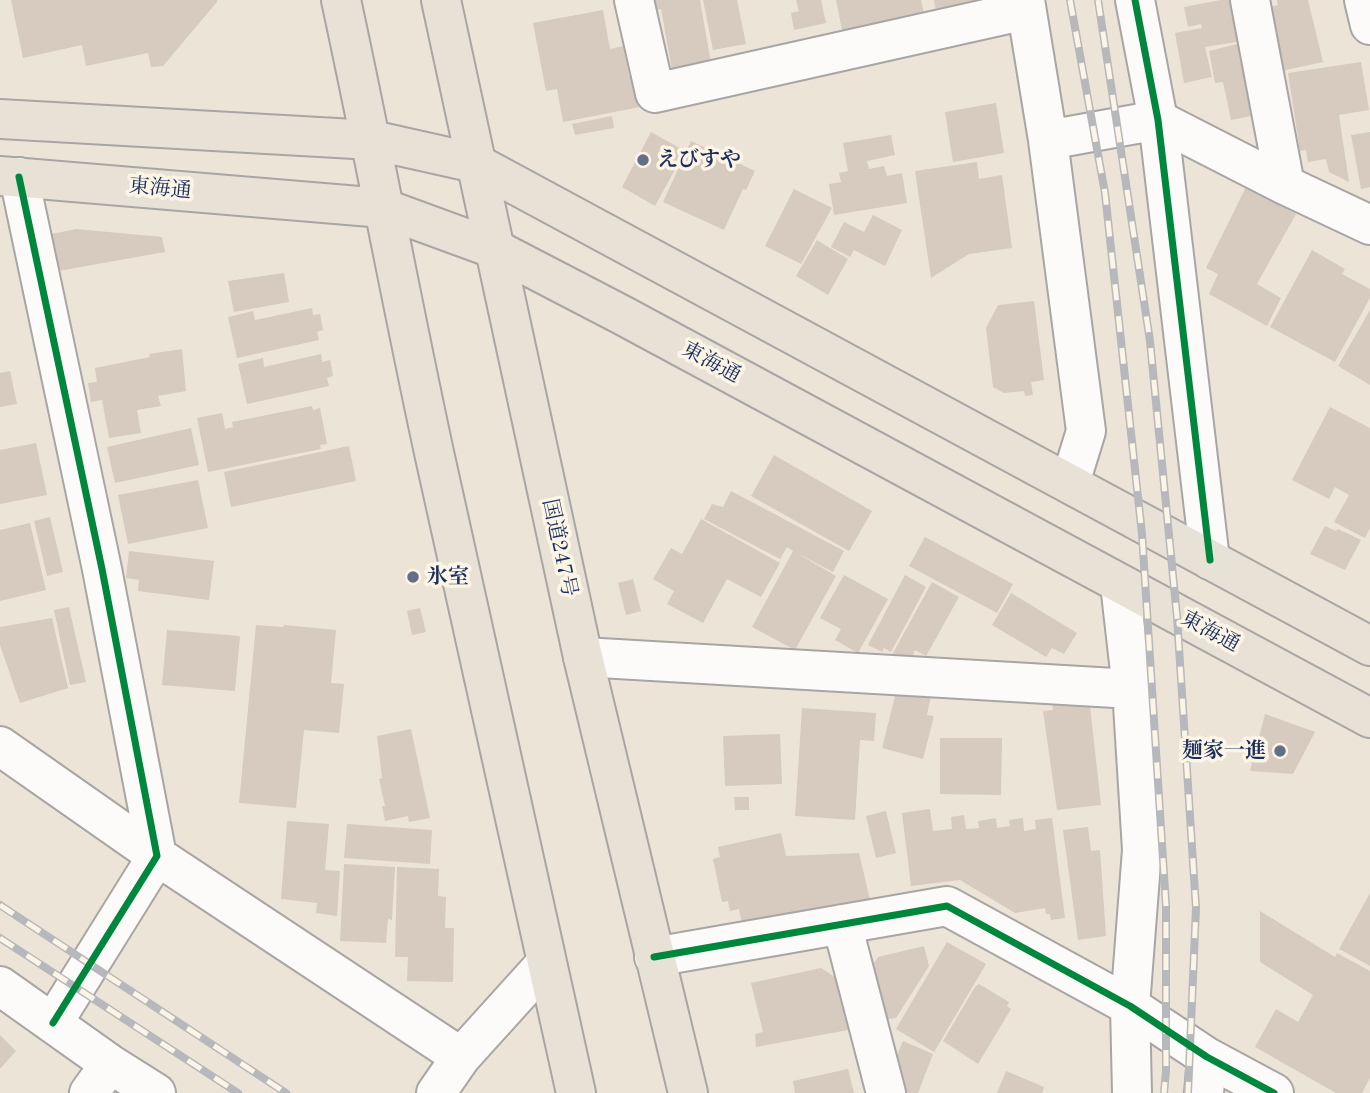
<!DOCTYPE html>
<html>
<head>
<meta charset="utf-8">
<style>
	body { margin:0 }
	canvas { display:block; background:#ece4d6 }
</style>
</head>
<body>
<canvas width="1370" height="1093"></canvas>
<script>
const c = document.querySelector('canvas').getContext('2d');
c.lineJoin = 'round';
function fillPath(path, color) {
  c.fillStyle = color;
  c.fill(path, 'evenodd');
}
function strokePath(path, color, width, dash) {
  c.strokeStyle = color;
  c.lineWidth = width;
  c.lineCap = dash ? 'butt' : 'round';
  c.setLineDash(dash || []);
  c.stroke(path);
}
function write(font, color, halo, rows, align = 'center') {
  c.font = font + ' "Old Standard TT","Noto Serif JP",serif';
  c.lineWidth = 7;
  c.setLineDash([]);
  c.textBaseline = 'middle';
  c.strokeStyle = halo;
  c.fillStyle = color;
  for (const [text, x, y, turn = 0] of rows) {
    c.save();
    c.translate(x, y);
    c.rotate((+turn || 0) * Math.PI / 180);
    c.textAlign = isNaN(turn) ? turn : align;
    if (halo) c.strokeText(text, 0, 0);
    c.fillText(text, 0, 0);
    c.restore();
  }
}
fillPath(new Path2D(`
	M11,0H217V2L163,66L151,67L148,53L86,66L82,45L23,58Z
	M654,0H700L711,63L672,70L661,9L655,10Z
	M703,0H737L746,44L713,50Z
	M796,0H821L826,23L794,30L791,13L799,11Z
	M836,0H921L925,18L843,35Z
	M934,0H976L978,8L937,15Z
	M1221,0H1234L1242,41L1205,47L1212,77L1184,83L1175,33L1202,28L1201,24L1188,27L1184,7Z
	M1277,0H1308L1323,62L1281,71L1266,8L1278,5Z
	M603,10L610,49L623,46L629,76L633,75L640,107L563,122L557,89L546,91L533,23Z
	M1245,42L1261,114L1231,120L1223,82L1215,83L1209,51Z
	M1361,62L1369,110L1339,115L1349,182L1329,172L1326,159L1308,162L1306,150L1300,151L1288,73Z
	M996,103L1004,153L953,162L945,112Z
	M612,116L614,128L575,135L572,124Z
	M651,132L685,151L655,206L622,187Z
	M1370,132V187L1361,189L1351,135Z
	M891,135L895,155L867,161L869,169L884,166L887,176L902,173L907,203L834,215L829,184L841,182L839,173L848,171L843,143Z
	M691,141L755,171L746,190L743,189L724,230L663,202Z
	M977,162L979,179L1002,175L1012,248L969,254L931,278L915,171Z
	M1246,187L1296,214L1257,284L1281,298L1267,326L1209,294L1218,274L1206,268Z
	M794,189L832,208L801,264L765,246Z
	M873,215L902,230L885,266L854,250L850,257L831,247L844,222L864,232Z
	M76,229L162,237L165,252L58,271L52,234Z
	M817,240L848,259L828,295L796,276Z
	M1312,250L1345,269L1342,274L1370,289V298L1335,362L1270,327Z
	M284,273L289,302L234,312L228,281Z
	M1034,301L1044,380L1031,382L1033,395L1025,396L1024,391L1004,393L993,387L986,328L998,305Z
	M312,308L313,315L320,314L323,330L317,332L319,340L237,358L228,317L253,311L255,320Z
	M1370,310V385L1338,366Z
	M182,349L186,391L158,396L161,406L137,410L141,433L109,438L102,400L91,402L88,383L97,382L95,368L150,357L149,354Z
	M321,354L322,362L330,360L333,376L327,378L329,386L247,404L238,364L263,358L264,367Z
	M10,371L17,404L0,407V373Z
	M312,406L313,410L320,408L327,444L320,445L321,449L208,472L197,418L222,413L225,429L233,427L232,422Z
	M1330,407L1370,428V528L1365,538L1334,522L1349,495L1335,487L1329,499L1292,480Z
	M191,428L199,465L115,483L107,447Z
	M36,443L47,495L0,504V450Z
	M349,446L356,481L231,507L224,472Z
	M774,455L872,511L849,551L751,496Z
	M198,480L208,528L128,544L118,495Z
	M731,491L844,551L833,572L795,552L836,576L795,650L752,627L793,551L787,547L780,559L704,519L712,504L723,507Z
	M50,517L63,572L47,576L34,521Z
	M701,519L780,563L761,597L727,579L703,623L667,604L674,591L653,579L671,548L682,554Z
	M30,523L46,590L0,601V530Z
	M1325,526L1336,531L1338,529L1361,540L1345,570L1310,554Z
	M925,537L1013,584L997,613L909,566Z
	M129,551L214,561L209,600L138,591L139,580L126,578Z
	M844,575L888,599L858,653L835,640L841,629L820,618Z
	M905,575L926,587L891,652L884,648L882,652L868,645Z
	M633,579L641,611L626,615L618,583Z
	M932,582L959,597L926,656L915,650L913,655H892Z
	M1011,593L1077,633L1064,654L1052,648L1046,657L992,625Z
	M69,607L86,682L70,685L54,610Z
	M420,608L426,632L412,635L407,611Z
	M52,618L68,688L20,703L0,645V627Z
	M256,625L283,627L284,625L336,630L331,683L344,684L339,733L304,730L296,808L239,803Z
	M167,630L240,636L235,691L162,685Z
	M897,688L931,696L927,715L934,716L923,759L882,748Z
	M1051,694L1089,697L1101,805L1057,810L1043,711L1053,710Z
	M802,708L876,713L874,741L860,740L855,820L795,816Z
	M1265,714L1315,732L1293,774L1250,771Z
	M411,729L430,818L409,822L408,816L385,821L382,806H385L379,779L382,778L377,736Z
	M780,734L782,784L725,786L723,736Z
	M940,738H1002L1001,795L940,794Z
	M734,797H749V810H735Z
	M930,809L933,831L952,829L951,817L964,815L966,829L979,828L978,821L996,818L997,828L1010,826L1009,820L1023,818L1024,831L1036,829L1035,820L1052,818L1065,918L1051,920L1050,914H1046L1045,908L1015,913L960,880L911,886L902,813Z
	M886,811L896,853L876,858L866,816Z
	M287,821L329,824L325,870L340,871L337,916L316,913L317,903L281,899Z
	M347,824L432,830L430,864L344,858Z
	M1088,827L1091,851L1100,850L1106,936L1078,940L1063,830Z
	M781,833L786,856L859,853L870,900L743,929L739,909L730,911L728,901L722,902L713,859L720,857L718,847Z
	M344,864L395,867L392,920L388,919L386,943L340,941Z
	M397,867L439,869L438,896L446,897L445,928H454L453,982L407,981L408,957H395Z
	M1370,893V966L1339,949Z
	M1260,911L1335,957L1337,953L1370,971V1078L1362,1093H1336L1255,1047L1276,1009L1298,1022L1313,995L1260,962Z
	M947,942L986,964L934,1052L896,1029Z
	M924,946L929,966L896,1018L882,1020L869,970L878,957Z
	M821,968L838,979L848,1030L756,1047L755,1034L763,1032L751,983Z
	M979,984L1009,1002L1007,1006L1011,1009L978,1064L943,1041L975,987Z
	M0,1035L16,1051L0,1069Z
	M903,1041L933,1054L918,1093H897L891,1070Z
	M848,1069L854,1093H795L793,1081Z
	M1006,1071L1044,1087L1042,1093H997Z`), '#d7cabf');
const minor = new Path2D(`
	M634,0L655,93L1026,10
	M1025,0L1048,140L1086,431L1070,483
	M1135,0L1158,120L1210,560
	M1250,0L1285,185
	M1364,0L1370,25
	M1048,140L1158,120L1285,185L1370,225
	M19,177L102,569L157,856L53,1023
	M1120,584L1132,689L1142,850L1130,1006L1132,1093
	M583,657L1132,689
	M0,746L157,856L461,1057
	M842,924L886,1093
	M654,957L947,906L1130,1006L1207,1057L1274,1093
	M0,986L110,1064L156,1093
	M89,1093L110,1064
	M436,1093L461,1057L546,963
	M1204,1093L1207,1057`);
const major = new Path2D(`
	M0,119L372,140L475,163L1370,646
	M0,176L383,208L495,249L622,315L1370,718`);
const highway = new Path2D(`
	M341,0C374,152 402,305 435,457C480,669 528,881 576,1093
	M441,0L583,657L688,1093`);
strokePath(minor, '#a8a6a4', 42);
strokePath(major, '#a8a6a4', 42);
strokePath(highway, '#a8a6a4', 42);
strokePath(minor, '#fcfbf9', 38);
strokePath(major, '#e8e1d5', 38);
strokePath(highway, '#e8e1d5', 38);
const rail = new Path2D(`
	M1070,0L1105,193L1142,534L1166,906V1071L1164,1093
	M1098,0L1150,341L1177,617L1196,908L1188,1093
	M0,905L286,1093
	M0,938L238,1093`);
strokePath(rail, '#b6b8bb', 8);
strokePath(rail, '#fcf5e5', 5, [16]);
strokePath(new Path2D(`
	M1135,0L1158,120L1210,560
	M19,177L102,569L157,856L53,1023
	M654,957L947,906L1130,1006L1207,1057L1274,1093`), '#00873e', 7);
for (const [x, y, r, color] of [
	[643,160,7,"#646e88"],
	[413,577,7,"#646e88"],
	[1280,751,7,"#646e88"]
]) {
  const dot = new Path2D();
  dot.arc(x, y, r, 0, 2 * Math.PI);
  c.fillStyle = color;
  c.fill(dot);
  strokePath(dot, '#fcf5e5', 2.5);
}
write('bold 21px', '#1b2f5e', '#fcf5e5', [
	["えびすや",657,160],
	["氷室",427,577],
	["麺家一進",1266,751,"right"]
], 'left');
write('21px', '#1b2f5e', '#fcf5e5', [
	["東海通",160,189,5],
	["東海通",711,363,28],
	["国道247号",559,548,78],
	["東海通",1210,632,28]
]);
</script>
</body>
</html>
